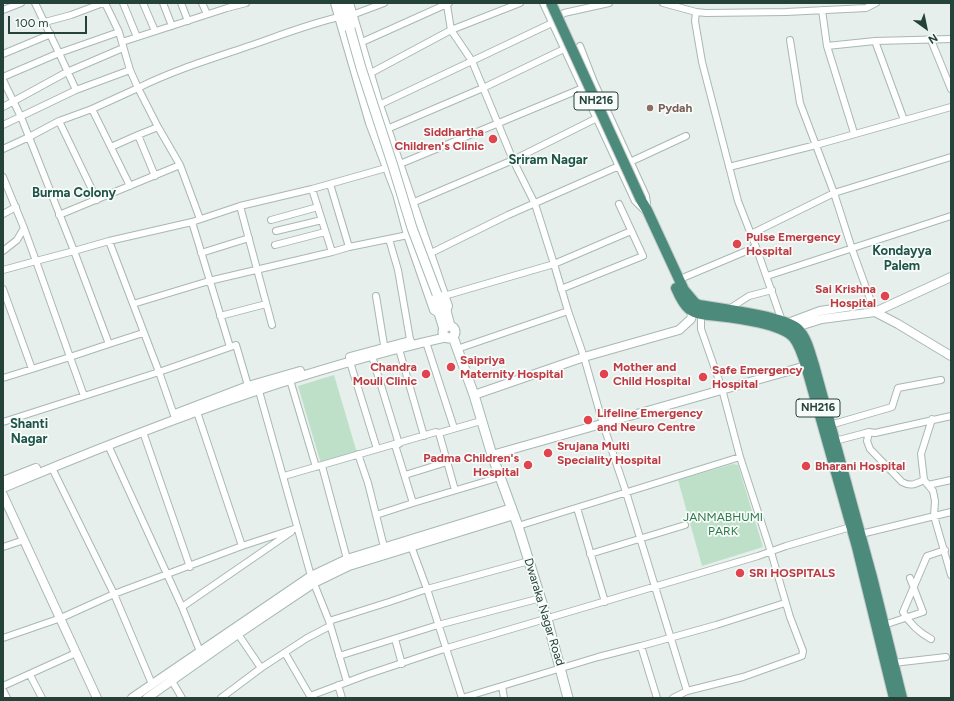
<!DOCTYPE html>
<html>
<head>
<meta charset="utf-8">
<style>
	body { margin:0 }
	#map { position:relative; width:954px; height:701px; overflow:hidden; background:#e6efeb; font-family:Figtree,sans-serif }
	canvas { display:block }
	.frame { position:absolute; inset:0; border:4px solid #24423a; pointer-events:none }
	.north { position:absolute; left:906px; top:8px; width:40px; height:40px; -webkit-text-stroke:3px #f7fbf9; paint-order:stroke; rotate:147deg; font-size:11px; font-weight:700; line-height:16px; text-align:center; color:#24423a }
	.north::after { content:''; display:block; margin:auto; width:14px; height:18px; background:#24423a; clip-path:polygon(50% 0,100% 100%,50% 72%,0 100%) }
	.scale { position:absolute; left:8px; top:16px; width:79px; height:18px; box-sizing:border-box; border:2px solid #24423a; border-top:0; padding-left:5px; font-size:12px; line-height:14px; white-space:nowrap; color:#24423a; -webkit-text-stroke:3px #f7fbf9; paint-order:stroke }
</style>
</head>
<body>
<div id="map">
<canvas width="954" height="701"></canvas>
<div class="frame"></div>
<div class="north">N</div>
<div class="scale">100 m</div>
</div>
<script>
const c = document.querySelector('canvas').getContext('2d');
c.lineJoin = 'round';
function fillPath(path, color) {
  c.fillStyle = color;
  c.fill(path, 'evenodd');
}
function strokePath(path, color, width, dash) {
  c.strokeStyle = color;
  c.lineWidth = width;
  c.lineCap = dash ? 'butt' : 'round';
  c.setLineDash(dash || []);
  c.stroke(path);
}
function write(font, color, halo, rows, align = 'center') {
  c.font = font + ' Figtree,sans-serif';
  c.lineWidth = 3.5;
  c.setLineDash([]);
  c.textBaseline = 'middle';
  c.strokeStyle = halo;
  c.fillStyle = color;
  for (const [text, x, y, turn = 0] of rows) {
    c.save();
    c.translate(x, y);
    c.rotate((+turn || 0) * Math.PI / 180);
    c.textAlign = isNaN(turn) ? turn : align;
    if (halo) c.strokeText(text, 0, 0);
    c.fillText(text, 0, 0);
    c.restore();
  }
}
fillPath(new Path2D(`
	M334,375L357,453L321,464L298,386Z
	M733,464L738,465L763,547L702,566L678,480Z`), '#bfe0c8');
const minor = new Path2D(`
	M105,3L119,32L130,70L138,88C174,70 214,58 252,45C281,35 309,24 339,17
	M123,3L137,37
	M143,3L155,31
	M163,3L172,26
	M181,3L188,21
	M202,3L207,14
	M543,3L635,201L643,209
	M609,3L564,13L552,23L472,61L513,160L535,204L554,264L631,231
	M663,3L696,12L706,13L786,12L866,8L876,3
	M3,10L21,3
	M822,10L827,46L854,133
	M696,12L695,21L702,62L738,201L756,247L782,321
	M352,15L384,3
	M45,22L71,15L103,3
	M790,40L800,103L834,193L852,249L873,307
	M931,40L951,89
	M875,41L904,120
	M122,42L227,8L246,3
	M360,43L449,3
	M580,46L594,82L646,196L647,203L646,207
	M827,46L875,41L951,39
	M3,54L51,34
	M369,74L451,30L520,3
	M3,77L59,53L35,3
	M3,80L21,117L29,137L59,121L92,109L130,186
	M76,90L130,70
	M379,105L472,61L451,30L447,5
	M3,107L67,72L123,48
	M92,109L138,88L158,127
	M59,121L97,200
	M3,125L76,90L59,53L119,32
	M387,129L483,88L564,49
	M138,135L158,127L180,165
	M111,147L138,135L155,176
	M3,149L29,137L74,251L36,261L70,357L109,344
	M630,162L686,136
	M729,167L816,145L951,107
	M3,177L24,228
	M330,184L349,247
	M412,203L513,160L597,118
	M240,206L272,325
	M3,214L16,207
	M59,215L180,165L200,219
	M271,220L318,207
	M192,222L230,347
	M276,231L322,220
	M751,234L834,193L951,157
	M408,235L349,247L332,252L312,189L400,164L583,88
	M389,239L398,270L411,345
	M109,241L74,251L109,344L143,333
	M275,245L325,232
	M3,251L17,240L24,228L36,261L3,270
	M201,253L249,238
	M429,254L508,215L619,166
	M767,276L951,216
	M680,279L756,247
	M3,289L32,369L70,357L84,396
	M561,289L643,256L619,204
	M376,296L385,351
	M444,296L554,264L568,311L584,357L603,424L626,492L687,691
	M133,304L209,281L332,252
	M729,309L749,296L772,290
	M220,316L266,304
	M426,342L454,428
	M399,349L424,436
	M457,349L568,311
	M372,356L399,444
	M350,362L377,449
	M3,378L32,369
	M290,380L316,467
	M249,389L236,345L159,372L109,241L192,222L240,206L312,189
	M259,391L311,576L329,621L347,682
	M197,412L242,546L297,528
	M932,419L921,454L924,480L933,491L935,501L934,516L951,575
	M3,422L159,372L175,418
	M830,425L892,407L898,388L941,380
	M143,432L190,567
	M439,433L455,490
	M835,441L869,432
	M108,445L182,607L201,654
	M395,445L413,503L500,477
	M358,454L368,483L384,547
	M322,466L347,559
	M52,468L114,594L152,684
	M405,475L447,462
	M284,476L436,432L439,433L481,421
	M924,480C915,484 911,487 902,482L870,449L867,441L869,432L875,433L951,416
	M928,485L951,480
	M577,508L605,602
	M376,515L413,503
	M518,526L740,457
	M857,535L951,512
	M411,546L427,589L462,698H461
	M3,547L24,540
	M590,554L685,525
	M182,607L291,532
	M329,621L389,602L427,589L529,561
	M884,625L923,612L910,578
	M238,634L261,668
	M3,638L61,618L114,594L242,546
	M395,639L402,664
	M931,639C918,632 910,624 903,612L927,556L945,550
	M641,646L657,698
	M285,653L310,696L366,675L447,648L758,556L786,546L854,526
	M339,656L438,625L541,598
	M893,663L946,657
	M30,675L42,698
	M172,681L182,698
	M338,685L342,698
	M3,686L76,653
	M502,686L504,698
	M3,690L7,698
	M221,698L261,668L307,638L330,626
	M462,698L598,657L641,646L716,625L785,603
	M673,698L687,691L743,677L799,657L802,656L803,651L790,617L771,552L740,457L722,389L701,329V314`);
const tertiary = new Path2D(`
	M335,3L370,123L397,194L408,235L434,310L439,313
	M349,3L379,105L448,306L446,311
	M875,312L898,324L951,356
	M788,323L820,311L872,303
	M792,330L796,327L822,319L875,312L951,277
	M350,357L410,341
	M474,395L584,357L679,330L691,319L694,305
	M175,414L248,386L300,371
	M492,455L806,366
	M3,481L36,468
	M3,488C147,428 294,371 447,337
	M3,495L97,698
	M132,698L311,576L347,559L512,508
	M147,698L238,634L314,583L349,566L514,515`);
const secondary = new Path2D(`
	M343,3L350,29
	M437,294L441,306L446,311L450,326
	M441,306L439,313L444,329
	M443 332a6 6 0 1 1 12 0a6 6 0 1 1-12 0Z
	M453,337L474,395L492,455L518,526L547,619L568,698`);
const trunk = new Path2D(`
	M641,200L647,210L684,290L695,303L699,305C718,308 786,317 798,329C807,338 810,353 814,365L872,577L902,698
	M676,288C679,295 683,304 689,309C697,315 709,315 718,316C737,318 782,324 794,338C800,346 803,356 806,366L857,547L894,698`);
strokePath(minor, '#a8b8b2', 8);
strokePath(tertiary, '#a8b8b2', 10);
strokePath(secondary, '#a4bbb3', 11);
strokePath(trunk, '#c2cac8', 12);
strokePath(minor, '#fff', 6);
strokePath(tertiary, '#fff', 8);
strokePath(secondary, '#fff', 9);
strokePath(trunk, '#4c8a7c', 10);
const secondaryBridge = new Path2D(`
	M350,29L361,68L393,166L412,228L437,294`);
const trunkBridge = new Path2D(`
	M551,3L641,200`);
strokePath(secondaryBridge, '#a4bbb3', 11, []);
strokePath(trunkBridge, '#c2cac8', 12, []);
strokePath(secondaryBridge, '#fff', 9);
strokePath(trunkBridge, '#4c8a7c', 10);
for (const [x, y, r, color] of [
	[650,108,4,"#8d6e63"],
	[493,139,5,"#e0444e"],
	[737,244,5,"#e0444e"],
	[885,296,5,"#e0444e"],
	[451,367,5,"#e0444e"],
	[426,374,5,"#e0444e"],
	[604,374,5,"#e0444e"],
	[703,377,5,"#e0444e"],
	[588,420,5,"#e0444e"],
	[548,453,5,"#e0444e"],
	[528,465,5,"#e0444e"],
	[806,466,5,"#e0444e"],
	[740,573,5,"#e0444e"]
]) {
  const dot = new Path2D();
  dot.arc(x, y, r, 0, 2 * Math.PI);
  c.fillStyle = color;
  c.fill(dot);
  strokePath(dot, '#f7fbf9', 1.5);
}
for (const [x, y, w] of [
	[596,101,44],
	[818,408,44]
]) {
  const box = new Path2D();
  box.roundRect(x - w / 2, y - 9, w, 18, 3);
  c.fillStyle = '#f7fbf9';
  c.fill(box);
  strokePath(box, '#24423a', 1);
}
write('bold 11px', '#24423a', null, [
	["NH216",596,101],
	["NH216",818,408]
]);
write('bold 12px', '#785e54', '#f7fbf9', [
	["Pydah",658,108]
], 'left');
write('bold 12px', '#be3a42', '#f7fbf9', [
	["Siddhartha",484,132,"right"],
	["Children's Clinic",484,146,"right"],
	["Pulse Emergency",746,237],
	["Hospital",746,251],
	["Sai Krishna",876,289,"right"],
	["Hospital",876,303,"right"],
	["Saipriya",460,360],
	["Maternity Hospital",460,374],
	["Chandra",417,367,"right"],
	["Mouli Clinic",417,381,"right"],
	["Mother and",613,367],
	["Child Hospital",613,381],
	["Safe Emergency",712,370],
	["Hospital",712,384],
	["Lifeline Emergency",597,413],
	["and Neuro Centre",597,427],
	["Srujana Multi",557,446],
	["Speciality Hospital",557,460],
	["Padma Children's",519,458,"right"],
	["Hospital",519,472,"right"],
	["Bharani Hospital",815,466],
	["SRI HOSPITALS",749,573]
], 'left');
write('12px', '#2d7a4b', '#f7fbf9', [
	["JANMABHUMI",723,517],
	["PARK",723,531]
]);
write('12px', '#24423a', '#f7fbf9', [
	["Dwaraka Nagar Road",544,612,73]
]);
write('bold 13px', '#1f5548', '#f7fbf9', [
	["Sriram Nagar",548,160],
	["Burma Colony",74,193],
	["Kondayya",902,251],
	["Palem",902,266],
	["Shanti",29,424],
	["Nagar",29,439]
]);
</script>
</body>
</html>
